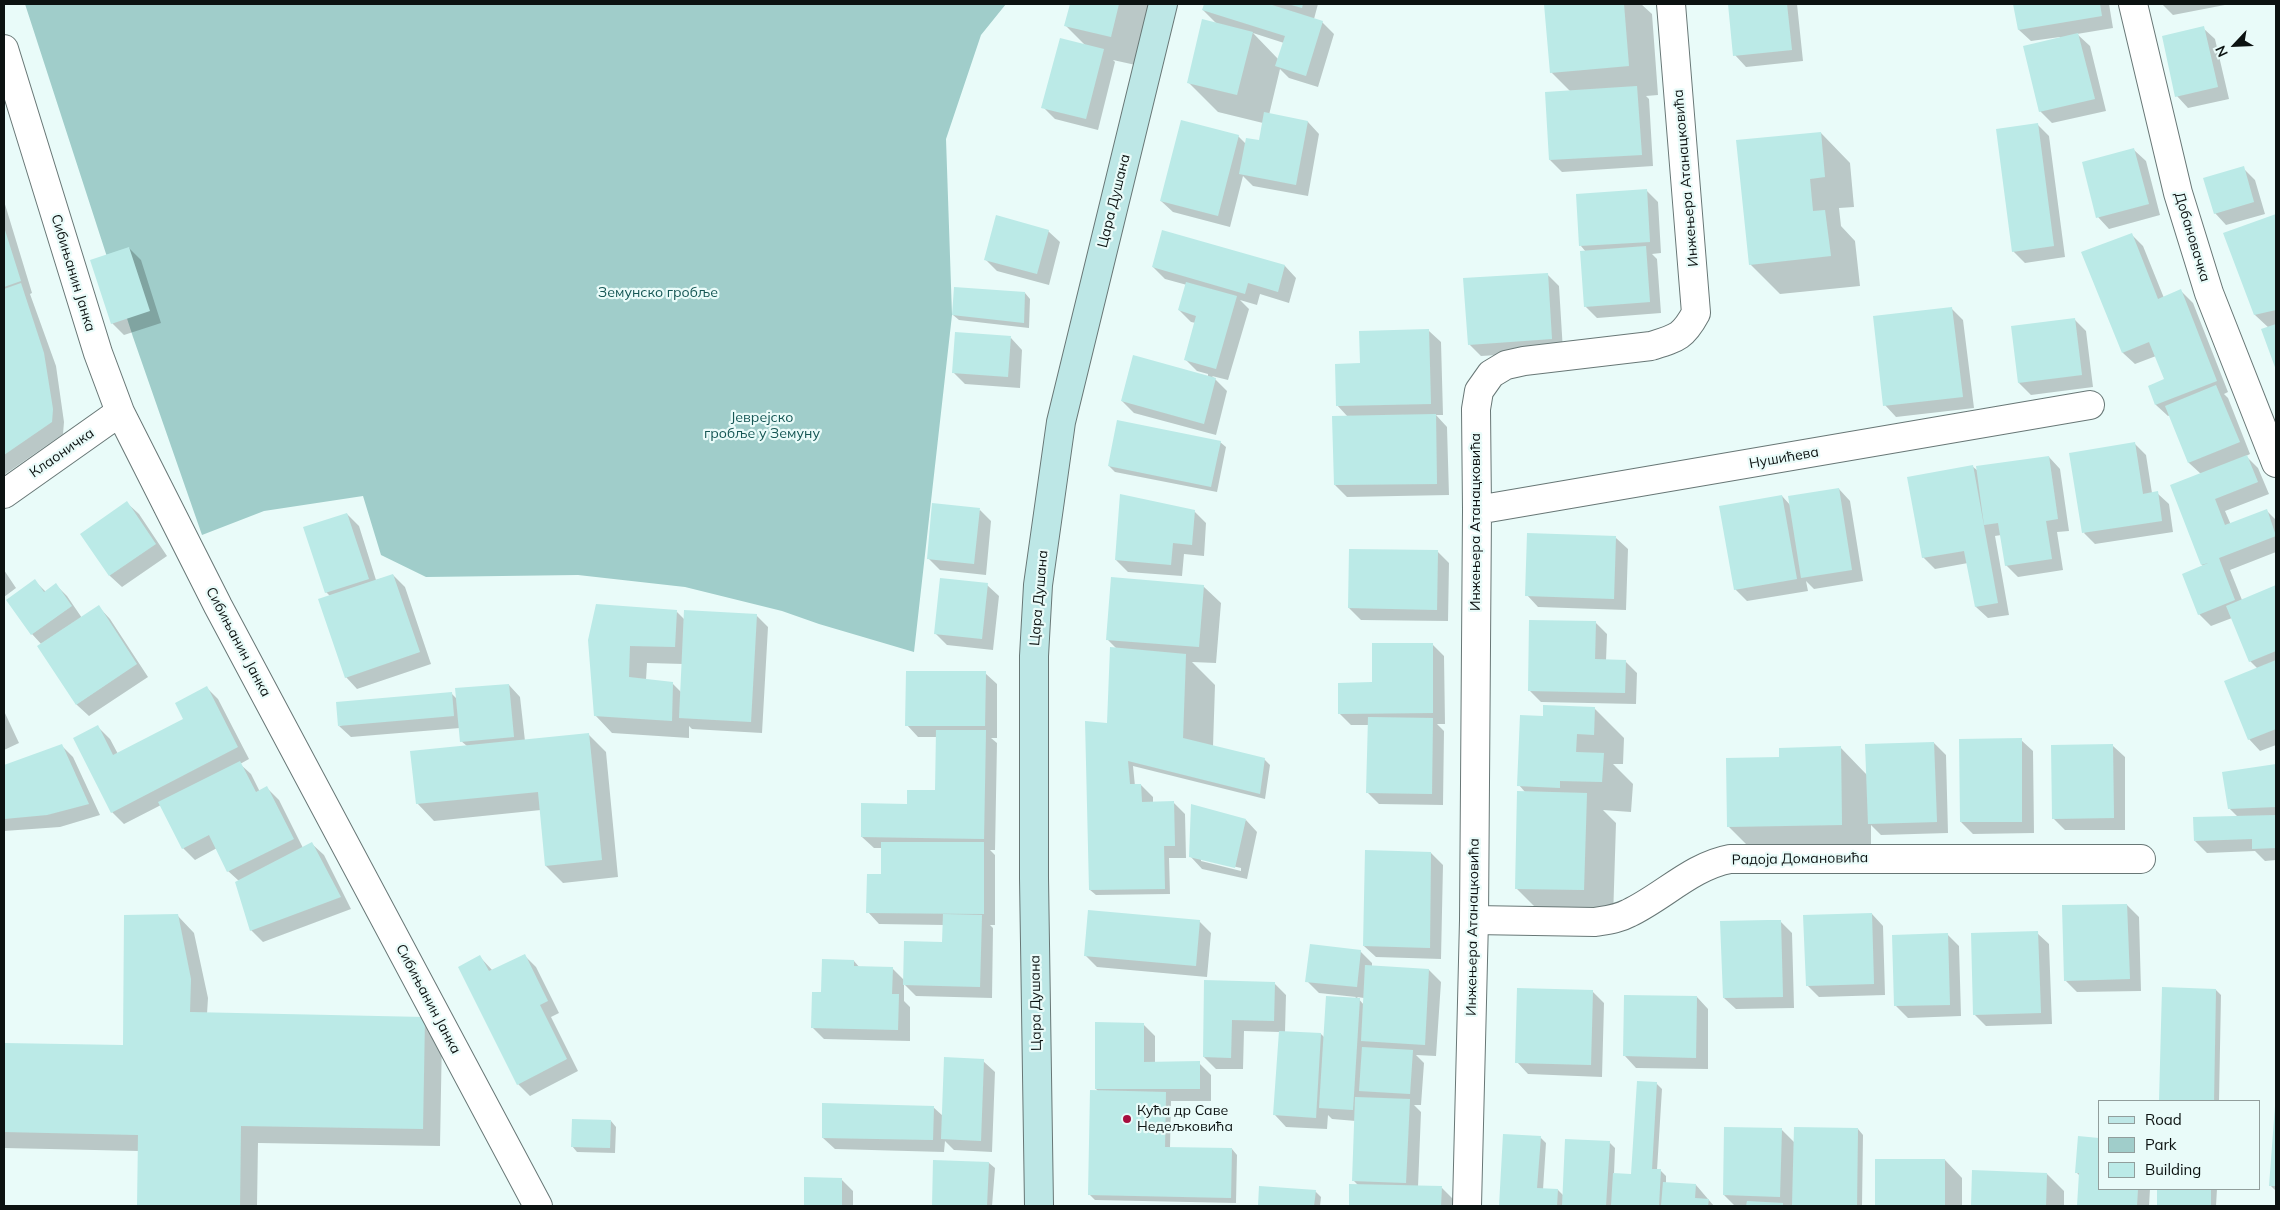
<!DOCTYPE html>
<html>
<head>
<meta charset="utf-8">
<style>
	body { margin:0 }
	#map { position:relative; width:2280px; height:1210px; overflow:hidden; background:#e9fbf9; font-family:Mulish,sans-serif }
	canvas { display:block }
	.frame { position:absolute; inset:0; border:5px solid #0c1211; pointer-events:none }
	.legend { position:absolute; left:2098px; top:1100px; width:162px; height:90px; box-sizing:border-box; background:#e9fbf9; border:1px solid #919e9c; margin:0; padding:6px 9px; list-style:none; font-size:15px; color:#0c1211 }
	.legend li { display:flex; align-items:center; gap:10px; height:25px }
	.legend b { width:25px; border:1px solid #919e9c }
	.north { position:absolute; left:2210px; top:20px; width:50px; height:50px; -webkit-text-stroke:4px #e9fbf9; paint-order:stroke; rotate:245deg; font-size:14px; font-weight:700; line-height:20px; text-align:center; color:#0c1211 }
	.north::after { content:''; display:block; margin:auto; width:18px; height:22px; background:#0c1211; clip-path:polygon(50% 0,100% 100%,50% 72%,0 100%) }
</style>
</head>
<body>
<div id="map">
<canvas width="2280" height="1210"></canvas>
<div class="frame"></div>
<ul class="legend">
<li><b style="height:6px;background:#bde7e6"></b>Road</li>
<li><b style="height:14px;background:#a0cdca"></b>Park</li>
<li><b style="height:14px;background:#bbeae7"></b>Building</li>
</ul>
<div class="north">N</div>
</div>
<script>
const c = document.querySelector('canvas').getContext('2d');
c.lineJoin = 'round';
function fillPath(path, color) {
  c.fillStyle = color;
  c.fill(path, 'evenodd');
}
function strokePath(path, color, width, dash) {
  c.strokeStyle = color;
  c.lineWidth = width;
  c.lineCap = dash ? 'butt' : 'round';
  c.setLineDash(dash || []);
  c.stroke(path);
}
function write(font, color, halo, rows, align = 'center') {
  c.font = font + ' Mulish,sans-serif';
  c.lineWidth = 4.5;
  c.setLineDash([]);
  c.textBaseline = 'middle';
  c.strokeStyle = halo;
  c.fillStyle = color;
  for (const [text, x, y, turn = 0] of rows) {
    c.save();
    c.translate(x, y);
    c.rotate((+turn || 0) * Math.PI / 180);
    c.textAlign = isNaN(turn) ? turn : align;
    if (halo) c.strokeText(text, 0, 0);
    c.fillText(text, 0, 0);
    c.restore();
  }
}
fillPath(new Path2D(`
	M25,4H1006L981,35L946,139L952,315L914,652L819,624L782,611L685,587L578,575L426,577L381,555L363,496L264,511L202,535L133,337Z`), '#a0cdca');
fillPath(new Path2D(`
	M1071,4H1150L1140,66L1113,60L1115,62L1098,130L1055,119L1043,107L1086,46L1066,26Z
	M1205,4H1318L1314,19L1322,22L1334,34L1318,87L1289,78L1280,69L1269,115L1308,122L1319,134L1308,196L1253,186L1243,176L1230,227L1173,212L1161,201L1238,136L1246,144L1260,141L1263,123L1218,112L1188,82L1218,25L1203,10ZM1253,33L1284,43L1279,60Z
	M1545,4H1641L1652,14L1658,95L1646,96L1649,99L1653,166L1562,172L1550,160L1571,92L1551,72Z
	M1729,4H1797L1803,61L1746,67L1735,55Z
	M2014,4H2109L2113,28L2077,34L2090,46L2106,111L2052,123L2040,111L2060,37L2031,41L2019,30Z
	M2162,4H2230L2173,15Z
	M2203,28L2215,39L2229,99L2188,108L2177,96Z
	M2037,124L2049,136L2065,257L2025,263L2013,251Z
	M1821,133L1850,163L1854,207L1839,208L1841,226L1855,241L1860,286L1780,294L1750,264Z
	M2134,150L2146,161L2160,215L2109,229L2098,217Z
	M2243,168L2255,180L2265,214L2226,225L2215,213Z
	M1646,190L1658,202L1661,253L1652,254L1657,259L1661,313L1597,318L1585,306L1586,252L1581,246L1577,195Z
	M4,201L32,293L30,294L56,366L64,422L63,434L4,475Z
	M2276,215V367L2263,330L2269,328L2255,315L2225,234Z
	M1048,231L1060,242L1049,285L997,271L985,259Z
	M2131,234L2143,246L2164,298L2181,291L2193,303L2228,392L2224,394L2228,398L2250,454L2246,456L2258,468L2269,494L2225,511L2231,525L2267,511L2276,520V552L2230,570L2242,600L2276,586V745L2260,751L2249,739L2258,669L2250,661L2232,618L2211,626L2199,614L2203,567L2171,486L2201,474L2189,463L2170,415L2168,416L2156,405L2149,386L2165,380L2156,356L2135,364L2123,353Z
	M129,248L141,260L161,323L124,335L112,323Z
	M1285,266L1296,278L1289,303L1260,294L1257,305L1240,300L1249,309L1228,380L1212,376L1227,391L1216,435L1134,413L1122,401L1208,377V374L1197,371L1185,359L1196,323L1191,322L1179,310L1187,285L1165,279L1153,267Z
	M1547,274L1559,286L1563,351L1481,356L1469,344Z
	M1025,293L1030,299L1029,328L959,320L953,315Z
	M1951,308L1963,320L1974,408L1896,417L1885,405Z
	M2075,320L2086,331L2093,387L2031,395L2019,383L2013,327Z
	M1429,331L1441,342L1443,415H1436L1447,427L1449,495L1347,497L1335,485L1348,417L1337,405L1361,365Z
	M1011,338L1022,350L1020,388L965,384L953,372Z
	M1220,442L1226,447L1217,492L1115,472L1109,466Z
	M2134,443L2146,455L2152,493H2157L2169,504L2173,532L2095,544L2084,533Z
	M2049,457L2060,469L2069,531L2057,532L2063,570L2018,577L2006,565L2001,535L1995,536L2009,615L1988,618L1976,607L1968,563L1935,569L1923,557L1972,466L1978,471Z
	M1839,489L1850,501L1863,581L1814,589L1806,581L1808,591L1747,601L1735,589L1782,496L1791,506Z
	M127,503L139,514L167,556L122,587L110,576L82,534Z
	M980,510L991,521L986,575L940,570L928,558Z
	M1194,511L1206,523L1204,556L1184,554L1182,576L1128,572L1116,560Z
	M347,514L359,526L376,580L393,575L405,587L431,664L357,689L346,677L330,596L326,592Z
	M1616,538L1628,549L1626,610L1538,607L1527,595Z
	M1437,551L1449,563L1448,621L1361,620L1349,608Z
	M4,570L16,588L4,597Z
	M35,581L46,592L56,585L67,596L82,618L99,607L110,619L148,677L89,716L77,705L39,646L42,645L32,634Z
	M987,585L999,596L993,650L947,645L935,633Z
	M1203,586L1221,603L1216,663L1192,662L1215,685L1213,747L1264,759L1270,765L1265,799L1133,766L1135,786L1141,785L1153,797V803L1173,802L1185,814L1186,858H1169L1170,894L1096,895L1090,890L1117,649L1107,639Z
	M677,612L685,620L756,615L768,627L762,733L692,729L689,726V738L612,733L595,715L589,640ZM647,663L683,664L681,692L672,683L646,680Z
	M1595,622L1607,634L1606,661H1625L1637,673L1636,704L1541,702L1529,690Z
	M1432,644L1444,656L1445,724H1437L1444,731L1443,805L1379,804L1367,792L1369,725H1351L1339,713L1373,684Z
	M985,673L997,684V738H991L997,743L995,850H990L995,855V925H990L993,928L992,998L916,996L904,984V1001L910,1007V1041L824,1039L812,1027L823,994L854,961L860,968H892L904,980L943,943L944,925L879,924L868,912L882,875V848H874L862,837L908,805L937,792V737H918L907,725Z
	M509,685L520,697L525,741L588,734L606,752L618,877L563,883L546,866L541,810L434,821L417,803L467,746L461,741L460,728L351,737L339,726L451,693L457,699Z
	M207,688L218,699L249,759L240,764L251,774L260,792L267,788L279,800L303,848L312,844L324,855L351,909L263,942L251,930L239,881L228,871L217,848L195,860L183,848L161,805L124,824L112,812L98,727L110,739L118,754L185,720Z
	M1594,708L1624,738L1623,764H1613L1633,784L1631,812L1603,810L1616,823L1613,919L1546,918L1516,888L1525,792L1519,785L1544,717Z
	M4,711L19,743L4,750Z
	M2021,740L2033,751L2034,833L1973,834L1961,822Z
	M1934,743L1946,755L1948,833L1881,835L1871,825V854L1758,856L1729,827L1780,758L1840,747L1867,775Z
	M61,745L73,757L100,815L60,827L4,831V766L26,760Z
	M2113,746L2125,757V830H2065L2053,818Z
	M2276,766V860L2265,861L2255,851L2207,853L2195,841L2238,817L2229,808L2223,773Z
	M1246,820L1257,832L1247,879L1202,869L1191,857ZM1201,859L1241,868V871L1201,861Z
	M1431,853L1443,865L1441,959L1376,957L1364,946Z
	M2127,905L2139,917L2141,991L2077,992L2065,980Z
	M1872,914L1883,926L1885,995L1819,997L1807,985Z
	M177,915L194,933L208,998L207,1014L424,1018L442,1035L440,1146L258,1143L257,1206H138L139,1151L4,1148V1044L124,1046Z
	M1199,921L1211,933L1207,977L1097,967L1085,955Z
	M1780,921L1792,933L1794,1008L1736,1009L1724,998Z
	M2037,933L2049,944L2052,1024L1986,1026L1974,1014Z
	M1948,935L1959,946L1961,1016L1908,1018L1896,1006Z
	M1360,951L1372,963V967L1429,970L1441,982L1436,1056L1416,1055L1424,1063L1421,1105H1414L1421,1112L1418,1187L1442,1188L1453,1199V1206H1350L1351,1185H1358L1353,1180L1356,1121L1332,1119L1328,1115L1327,1129L1286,1127L1275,1115L1280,1032L1244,1031L1243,1069H1216L1204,1057L1206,981L1274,983L1286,995L1285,1032L1321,1034L1325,1038L1356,997L1319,993L1307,981ZM1357,997L1364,998V1005Z
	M524,955L536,967L559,1013L551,1017L578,1071L530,1096L518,1084L480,957L493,971Z
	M2163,989L2216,990L2221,995L2219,1101H2161Z
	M1592,991L1604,1003L1602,1077L1528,1074L1517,1062Z
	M1697,997L1708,1009V1069L1636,1068L1625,1056Z
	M1143,1024L1155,1036V1063H1199L1211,1075V1101H1171L1170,1148L1232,1149L1237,1155L1236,1203L1095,1200L1089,1194L1099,1092L1096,1089Z
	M983,1061L995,1072L992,1152L954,1150L945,1141L944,1152L835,1149L823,1138L933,1107L943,1116Z
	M1656,1083L1662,1089L1657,1170L1661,1171L1666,1176V1183L1696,1185L1714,1206H1500L1504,1135L1540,1137L1546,1143L1543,1190H1558L1564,1196L1609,1142L1615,1148L1614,1174L1632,1176Z
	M2276,1110V1191L2270,1185Z
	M611,1121L616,1127L615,1153L577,1152L572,1146Z
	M1781,1129L1795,1143L1858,1129L1863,1135L1862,1206H1735L1724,1195Z
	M2079,1138L2099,1189H2150L2149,1206H2078L2080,1176L2076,1172Z
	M1876,1160H1945L1962,1178V1206H1876Z
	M934,1162L989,1163L995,1168L992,1206H933Z
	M1973,1171L2047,1174L2064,1191V1206H1972Z
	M805,1179H841L853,1191V1206H805Z
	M1261,1188L1315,1191L1321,1197L1320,1206H1260Z
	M2158,1189H2217L2216,1206H2158Z`), '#0003');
fillPath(new Path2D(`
	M1070,4H1119L1111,37L1064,26Z
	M1204,4H1269L1323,21L1306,76L1275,66L1285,36L1202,10Z
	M1288,4H1303L1302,8Z
	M1544,4H1624L1629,66L1550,73Z
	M1728,4H1787L1792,50L1733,56Z
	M2013,4H2100L2102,16L2018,30Z
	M1202,19L1253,32L1237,95L1187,83Z
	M2204,26L2218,87L2175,97L2162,36Z
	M2078,33L2095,99L2039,112L2023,46Z
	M1060,38L1104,49L1086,119L1041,108Z
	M1637,86L1642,155L1549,160L1545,92Z
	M1264,112L1308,121L1296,185L1239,174L1246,138L1259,140Z
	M1181,120L1239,135L1218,216L1160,201Z
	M2038,123L2054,246L2012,252L1996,129Z
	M1821,132L1825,177L1810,179L1813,211L1825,210L1831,256L1749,265L1736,140Z
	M2134,148L2149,204L2096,218L2082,162Z
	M2244,166L2254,202L2214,214L2203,178Z
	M1647,189L1650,242L1579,246L1576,194Z
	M2276,214V310L2254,315L2223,233Z
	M996,215L1049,230L1037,274L984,260Z
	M4,227L21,281L4,287Z
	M1162,230L1285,265L1278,292L1248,283L1245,294L1152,267Z
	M2132,233L2158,299L2181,289L2217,381L2155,405L2148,386L2164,379L2149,342L2122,353L2081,252Z
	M1646,246L1650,302L1584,307L1580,251Z
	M129,247L150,311L111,324L90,260Z
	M1548,273L1552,339L1468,345L1463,278Z
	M1186,282L1237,296L1216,369L1184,360L1196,316L1178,310Z
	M21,283L44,353L53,409L52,422L4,455V289Z
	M954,287L1025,292L1024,323L952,315Z
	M1952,307L1963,397L1883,406L1873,316Z
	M2075,318L2082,375L2018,383L2011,326Z
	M2276,324V370L2261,329Z
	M1429,329L1431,404L1336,406L1335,364L1360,363L1359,331Z
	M955,332L1011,336L1008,377L952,373Z
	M1133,355L1216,378L1204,424L1121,401Z
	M2216,385L2240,442L2188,463L2165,406Z
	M1436,414L1437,484L1334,485L1332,416Z
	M1117,420L1221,441L1211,487L1108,466Z
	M2135,442L2143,494L2158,491L2162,521L2082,533L2069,453Z
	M2247,455L2258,482L2215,499L2225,525L2267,509L2276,536L2219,558L2235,600L2198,615L2182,574L2208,563L2201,565L2170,485Z
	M2049,456L2058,519L2046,521L2052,559L2005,566L1998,523L1984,525L1976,466Z
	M1973,465L1998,603L1975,607L1964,551L1922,558L1907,477Z
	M1839,488L1852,570L1801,578L1788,496Z
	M1120,494L1195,510L1192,545L1173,543L1171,565L1115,560Z
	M1782,495L1797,579L1734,590L1719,506Z
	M127,501L156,544L109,576L80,534Z
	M932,503L980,508L974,564L927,559Z
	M347,513L369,579L325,593L303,527Z
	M1527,533L1616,536L1614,599L1525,596Z
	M1349,549L1438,550L1437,610L1348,608Z
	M393,574L420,652L345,678L318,599Z
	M1111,577L1204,585L1199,647L1106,640Z
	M940,578L988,583L982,639L934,634Z
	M35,579L44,592L56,583L72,606L31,635L6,600Z
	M2276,585V651L2249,662L2226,606Z
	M596,604L677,610L675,647L630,646L629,677L673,682L672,721L594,716L588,640Z
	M99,605L137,664L76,705L37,646Z
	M684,610L757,614L751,722L679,718Z
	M1529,620L1596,621L1595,659L1626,660L1625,693L1528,691Z
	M1372,643H1433V713L1338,714V683L1372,682Z
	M1110,647L1186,654L1183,738L1265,758L1260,794L1128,761L1130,784H1141L1142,802L1174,801L1175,846H1164L1165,889L1089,890L1085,721L1107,723Z
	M2276,660V729L2248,740L2224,681Z
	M906,671H986L985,726H905Z
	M509,684L514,737L460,742L455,688Z
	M207,686L238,747L111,813L73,738L98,725L113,755L183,719L175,703Z
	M452,692L454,716L338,726L336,702Z
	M1543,705L1595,707L1594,735L1577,734L1576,752L1604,753L1602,782L1560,781V788L1517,786L1520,715L1543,716Z
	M1368,717L1433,718L1432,794L1366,793Z
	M936,730H986L984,839L861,837V803L907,804V790H935Z
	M589,733L602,860L545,866L538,792L416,804L410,751Z
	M2022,738V822H1960L1959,739Z
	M1934,742L1937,822L1868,824L1865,744Z
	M62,744L89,804L47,815L4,819V765Z
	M2113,744L2114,818L2052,819L2051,745Z
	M1841,746L1842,825L1727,827L1726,758L1779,757V748Z
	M240,761L256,792L267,786L294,839L227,872L209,835L182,849L158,802Z
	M2276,764V807L2228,809L2222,772Z
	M1517,791L1587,793L1584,890L1515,889Z
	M1191,804L1246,819L1235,868L1189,857Z
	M2276,815V848L2252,849V839L2194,841L2193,817Z
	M312,842L341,897L250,931L235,882Z
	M881,842H984V914L866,913L867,874H881Z
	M1365,850L1431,852L1430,948L1363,946Z
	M2127,904L2130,979L2064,981L2062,905Z
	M1088,910L1200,920L1196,966L1084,956Z
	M1872,913L1874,984L1806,986L1803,915Z
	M178,914L191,979L190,1012L425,1017L423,1129L241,1126L240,1206H137L138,1135L4,1132V1043L123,1045L124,915Z
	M943,914L982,915L980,987L903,985L904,941L942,942Z
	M1768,920H1781L1783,997L1723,998L1720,921Z
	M2038,931L2041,1013L1973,1015L1971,933Z
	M1948,933L1950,1005L1894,1006L1892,935Z
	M1310,944L1361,950L1357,987L1305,982Z
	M525,954L548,1001L540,1005L567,1059L517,1085L458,967L480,955L489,971Z
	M822,959L854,960V966L893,967L892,994H899L898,1030L811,1028L812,992H821Z
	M1365,965L1429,969L1425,1045L1361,1041Z
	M1204,980L1275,982L1274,1021L1232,1020L1231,1058L1203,1057Z
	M2162,987L2216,989L2214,1101H2159Z
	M1517,988L1593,990L1591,1065L1515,1063Z
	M1624,995L1697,996L1696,1058L1623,1056Z
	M1326,996L1360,998L1353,1110L1319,1108Z
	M1095,1022L1144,1023V1062L1200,1061V1089H1095Z
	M1279,1031L1321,1033L1316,1118L1273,1115Z
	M1362,1047L1413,1050L1410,1094L1359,1091Z
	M944,1057L984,1059L981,1141L941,1139Z
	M1637,1081L1657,1082L1652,1169H1661L1659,1206H1611L1613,1173L1631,1174Z
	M1090,1090L1166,1092L1165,1147L1232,1148L1231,1198L1088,1195Z
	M1355,1097L1410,1099L1406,1183L1352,1181Z
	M822,1103L934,1106L933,1140L822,1138Z
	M2275,1106H2276V1186H2269Z
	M572,1119L611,1120L610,1148L571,1147Z
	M1724,1127L1782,1128L1780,1197L1723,1195Z
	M1794,1127L1858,1128L1857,1206H1792Z
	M1503,1134L1541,1136L1537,1188L1558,1189L1557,1206H1499Z
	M2078,1136L2099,1138V1189H2138L2137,1206H2077L2079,1173H2075Z
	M1565,1139L1610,1141L1606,1206H1562Z
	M1875,1159H1945V1206H1875Z
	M933,1160L989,1162L987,1206H932Z
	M1972,1170L2047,1173L2046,1206H1971Z
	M804,1177L842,1178V1206H804Z
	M1663,1182L1696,1184L1695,1198L1709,1199L1708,1206H1661Z
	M1349,1184L1442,1186L1441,1206H1349Z
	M1259,1186L1316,1190L1314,1206H1258Z
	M2157,1189H2211V1206H2157Z
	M1747,1201L1783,1203V1206H1746Z`), '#bbeae7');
const street = new Path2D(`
	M2133,4L2178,193L2209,293L2276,463
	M4,49L98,353L120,412L218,606L538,1206
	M4,494L120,412
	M1477,510L2090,405
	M1474,920L1595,922C1607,920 1618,919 1629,913C1663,897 1692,866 1730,859H2141
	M1467,1206L1474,920L1477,510L1476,409L1479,391L1491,374L1506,365L1524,361L1651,346C1677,338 1683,337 1696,313L1671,4`);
const secondary = new Path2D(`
	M1039,1206L1034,878V656L1038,585L1061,422L1163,4`);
strokePath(street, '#687776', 30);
strokePath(secondary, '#687776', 30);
strokePath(street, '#fff', 28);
strokePath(secondary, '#bde7e6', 28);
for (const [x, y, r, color] of [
	[1127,1119,5,"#a70e3f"]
]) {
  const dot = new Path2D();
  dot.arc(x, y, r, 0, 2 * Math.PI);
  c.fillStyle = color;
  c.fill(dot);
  strokePath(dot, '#e9fbf9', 2);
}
write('14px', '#0c1211', '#e9fbf9', [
	["Инжењера Атанацковића",1686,178,-95],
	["Цара Душана",1114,201,-76],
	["Добановачка",2192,237,73],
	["Сибињанин Јанка",73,273,73],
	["Клаоничка",62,453,-35],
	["Нушићева",1784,458,-10],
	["Инжењера Атанацковића",1476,522,-90],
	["Цара Душана",1039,598,-85],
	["Сибињанин Јанка",238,642,62],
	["Радоја Домановића",1800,859,-1],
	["Инжењера Атанацковића",1473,927,-89],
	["Сибињанин Јанка",428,999,62],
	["Цара Душана",1036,1003,-91]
]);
write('14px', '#155654', '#e9fbf9', [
	["Земунско гробље",658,293],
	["Јеврејско",762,418],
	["гробље у Земуну",762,434]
]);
write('14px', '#0c1211', '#e9fbf9', [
	["Кућа др Саве",1137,1111],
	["Недељковића",1137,1127]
], 'left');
</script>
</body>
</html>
